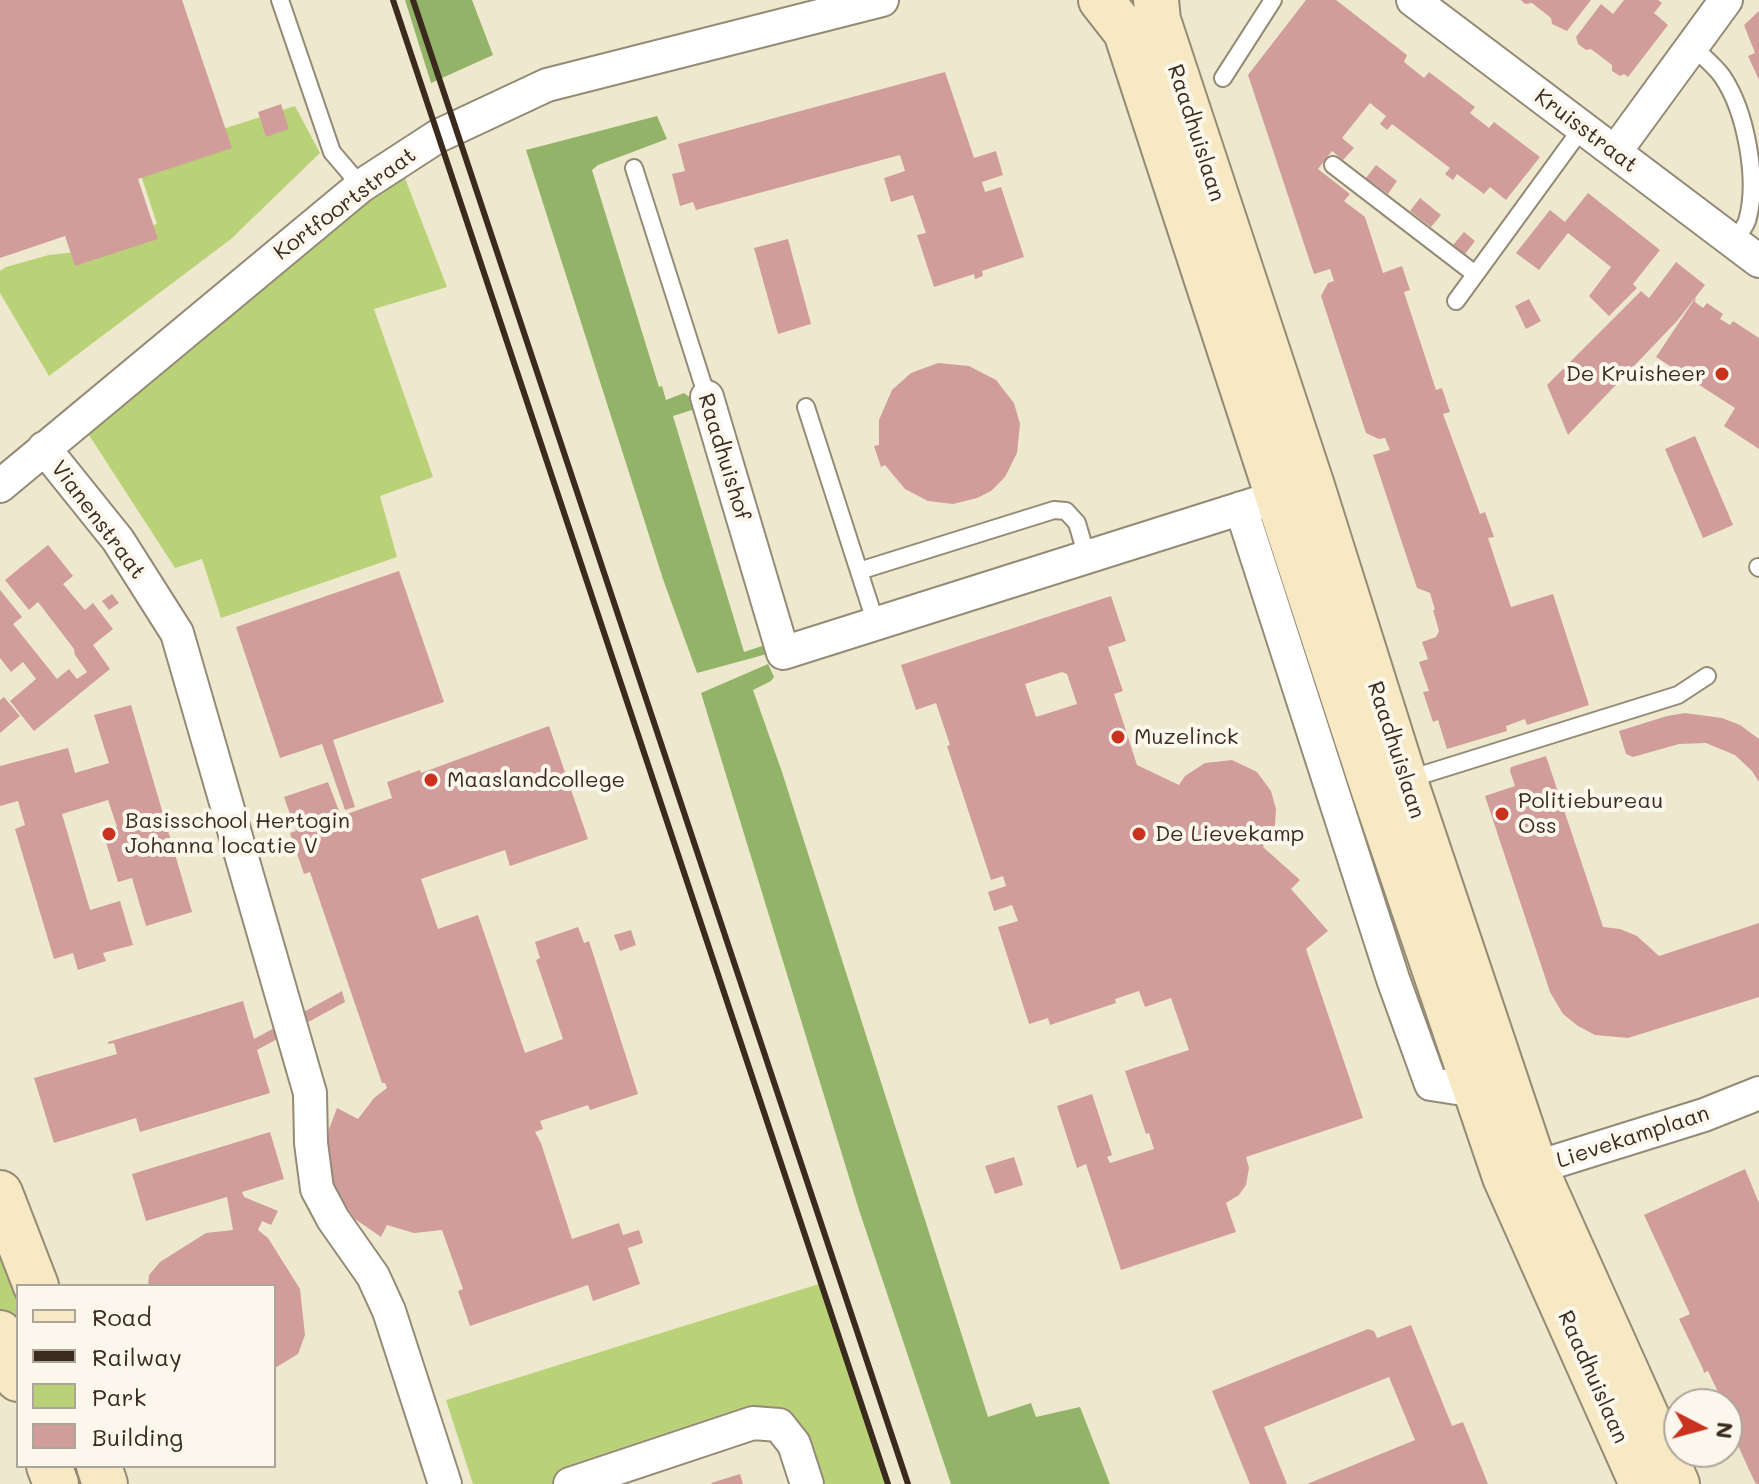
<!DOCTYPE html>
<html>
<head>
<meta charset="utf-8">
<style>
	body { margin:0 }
	#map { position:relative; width:1759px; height:1484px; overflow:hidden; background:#eee9ce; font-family:Mali,sans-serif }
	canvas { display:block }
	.legend { position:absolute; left:16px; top:1284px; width:260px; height:184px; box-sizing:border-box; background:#fbf7ec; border:2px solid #aea59a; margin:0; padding:10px 14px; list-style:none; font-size:24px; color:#3b2a1e }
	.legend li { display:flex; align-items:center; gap:16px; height:40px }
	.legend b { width:40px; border:2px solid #aea59a }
	.north { position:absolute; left:1663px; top:1388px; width:80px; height:80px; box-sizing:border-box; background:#fbf7ec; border:2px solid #aea59a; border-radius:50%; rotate:96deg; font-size:22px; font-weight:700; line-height:32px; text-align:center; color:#3b2a1e }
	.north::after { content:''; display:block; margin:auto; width:28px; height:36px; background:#c8321e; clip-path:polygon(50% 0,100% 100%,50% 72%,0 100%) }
</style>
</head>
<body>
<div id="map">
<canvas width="1759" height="1484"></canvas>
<ul class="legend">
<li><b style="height:10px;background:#f7e9c3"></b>Road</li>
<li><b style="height:10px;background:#3b2a1e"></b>Railway</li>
<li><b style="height:22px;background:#bad277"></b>Park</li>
<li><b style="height:22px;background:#d19d9a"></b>Building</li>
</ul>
<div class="north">N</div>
</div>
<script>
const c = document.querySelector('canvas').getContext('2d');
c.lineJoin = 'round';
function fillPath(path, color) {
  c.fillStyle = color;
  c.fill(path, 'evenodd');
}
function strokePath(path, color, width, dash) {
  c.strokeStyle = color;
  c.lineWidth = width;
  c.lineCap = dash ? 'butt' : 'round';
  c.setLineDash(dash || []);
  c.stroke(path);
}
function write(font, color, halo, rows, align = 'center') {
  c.font = font + ' Mali,sans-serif';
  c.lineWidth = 8;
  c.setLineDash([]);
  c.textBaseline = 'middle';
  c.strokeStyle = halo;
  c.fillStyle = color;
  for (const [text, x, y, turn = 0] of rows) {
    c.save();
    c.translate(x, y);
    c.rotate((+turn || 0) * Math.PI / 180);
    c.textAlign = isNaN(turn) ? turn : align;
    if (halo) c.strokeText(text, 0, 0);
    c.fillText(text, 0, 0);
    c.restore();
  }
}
fillPath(new Path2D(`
	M295,106L320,153L231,239L49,376L0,293V271L6,267L49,255L76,252L157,224L135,157Z
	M403,173L447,287L374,309L433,477L380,496L397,557L221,618L202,559L175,568L87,432Z
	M0,1232L18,1286V1359L0,1311Z
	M822,1283L888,1484H819L800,1429L647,1454L554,1484H473L446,1400Z`), '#bad277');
fillPath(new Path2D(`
	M405,0H472L493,55L431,83Z
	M657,116L667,139L598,165L592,170L659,387L662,386L666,400L684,393L692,399V410L673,416L744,652L762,646L767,654L697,673L663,579L526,150Z
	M768,664L774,677L771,681L753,690L782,772L988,1417L1031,1403L1036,1417L1080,1407L1110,1484H951L859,1210L701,693Z`), '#93b468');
fillPath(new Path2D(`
	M0,0H182L232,148L138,179L158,239L75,266L65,236L0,258Z
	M1306,0H1336L1407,55L1404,62L1424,78L1429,72L1475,107L1470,113L1489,128L1494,122L1540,157L1506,200L1490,187L1484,194L1457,174L1453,180L1445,174L1450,168L1392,124L1387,130L1380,124L1386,116L1370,103L1342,138L1354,148L1343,160L1332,151L1318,169L1350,194L1344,201L1365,217L1383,273L1402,266L1410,290L1404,292L1436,390L1442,388L1450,412L1443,414L1480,514L1485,512L1494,537L1488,538L1511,607L1553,594L1589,705L1527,725L1525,719L1506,726L1507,731L1447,749L1438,720L1433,722L1423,692L1429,691L1419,662L1428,659L1422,642L1436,637L1439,631L1433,610H1435L1430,593L1417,588L1373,455L1390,450L1385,438L1379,439L1366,433L1321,296L1328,283L1334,281L1330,269L1314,274L1248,75Z
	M1521,0H1591L1567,31L1552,24L1551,18L1532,3L1525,4Z
	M1624,0H1658L1662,3L1654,13L1668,25L1628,77L1624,74L1620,76L1612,71V65L1591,49L1586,50L1578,44L1576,37L1601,4L1613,14Z
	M1759,11V80L1748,56L1755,53L1744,25Z
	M945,72L974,158L996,151L1003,175L982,182L985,192L1001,187L1024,257L982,271L983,276L975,279L974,274L934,287L917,235L926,233L913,195L891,202L884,178L905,171L900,155L696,210L693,202L680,206L672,174L685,171L678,144Z
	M281,104L289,129L266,137L258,112Z
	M1376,165L1397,181L1388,194L1366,178Z
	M1588,193L1660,250L1633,284L1637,288L1609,316L1589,296L1611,267L1568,233L1539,270L1516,253L1550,210L1565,222Z
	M1420,198L1441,215L1431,227L1410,211Z
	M1464,232L1475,241L1465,254L1453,245Z
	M788,239L811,324L778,334L754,248Z
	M1676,262L1705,285L1677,321L1568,435L1547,385L1641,291L1649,298Z
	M1696,297L1695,302L1703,308L1707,303L1723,314L1720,319L1730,325L1733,321L1759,338V449L1724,426L1735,408L1656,357Z
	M1529,299L1541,321L1526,329L1515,306Z
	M938,363L969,366L996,380L1014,403L1020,424L1017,453L1005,477L991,491L977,498L953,504L928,501L905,489L885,465L881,467L874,446L879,445V420L892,390L911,373Z
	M1695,436L1733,525L1703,538L1665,449Z
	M48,545L73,576L63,584L85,610L93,603L113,629L93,645L110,669L34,731L10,701L36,679L23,662L11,672L0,658V590L22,617L13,624L57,679L69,669L77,679L87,672L75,655L74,649L38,602L29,610L5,580Z
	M399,571L444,702L333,740L355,807L345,810L322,744L280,758L236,627Z
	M112,594L119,603L109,610L102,601Z
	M1111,596L1126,641L1108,647L1123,691L1114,694L1137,765L1179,785L1185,776L1205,763L1232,760L1257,772L1271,791L1276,809L1275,825L1263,847L1300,880L1291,889L1328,931L1306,949L1363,1118L1246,1157L1249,1168L1246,1185L1239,1195L1226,1203L1236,1232L1121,1270L1086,1164L1077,1168L1057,1106L1092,1094L1112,1155L1107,1157L1110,1163L1154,1149L1149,1133L1146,1134L1125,1071L1189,1050L1171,998L1145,1007L1139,991L1115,999L1116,1003L1050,1025L1048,1018L1029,1024L998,927L1018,921L1012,905L994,911L988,892L1006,886L1003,876L991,880L947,746L950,745L936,703L916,710L901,665ZM1062,672L1067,674L1077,704L1036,717L1025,684Z
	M4,697L20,716L0,733V700Z
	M131,705L192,912L146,926L132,878L118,882L103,832L117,827L108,800L62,814L90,910L120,901L133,945L103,953L106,961L78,970L73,953L54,959L15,829L25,825L18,801L0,806V766L68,748L75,773L109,763L94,715Z
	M1685,713L1722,718L1740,725L1759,739V782L1752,771L1735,755L1706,743L1679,744L1633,757L1626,754L1619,731L1667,716Z
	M549,726L588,839L510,866L505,850L421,879L438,929L478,915L525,1053L563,1039L536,960L540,958L535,942L578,927L584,943L589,941L638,1094L590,1110L588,1105L540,1121L543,1129L535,1132L541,1143L572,1239L619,1223L623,1235L639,1230L643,1243L628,1248L640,1284L593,1301L588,1285L470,1326L458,1291L463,1289L442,1230L414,1233L387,1225L381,1237L355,1219L334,1189L327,1152L329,1129L337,1108L358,1119L374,1098L387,1088L385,1083H382L310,872L304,874L290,833L296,831L284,797L328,782L341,816L392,798L387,782L420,770L421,773Z
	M1546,756L1603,927L1620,929L1637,936L1659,956L1759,923V997L1628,1038L1595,1035L1578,1026L1563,1014L1550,992L1485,796L1515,786L1510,771L1511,767Z
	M631,930L636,945L620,951L614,935Z
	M342,991L345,1002L257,1050L270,1093L140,1132L136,1118L54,1143L34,1078L117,1054L114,1043L108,1044V1042L243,1001L254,1039Z
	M270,1132L284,1179L242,1192L244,1197L278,1211L271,1225L262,1221L258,1230L268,1238L300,1289L305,1335L298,1354L275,1368L274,1286H148L149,1275L160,1262L206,1233L233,1230L227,1197L146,1221L132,1174Z
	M1014,1157L1023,1185L995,1194L985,1166Z
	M1745,1169L1759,1203V1484H1756L1750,1472L1727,1421V1404H1719L1714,1394L1718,1392L1708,1371L1704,1373L1703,1369L1679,1319L1690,1314L1644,1215Z
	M1411,1325L1452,1426L1463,1422L1488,1484H1307L1415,1440L1389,1377L1264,1427L1287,1484H1250L1212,1391L1368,1329L1374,1331L1377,1338Z
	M740,1474L743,1484H712L711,1483Z`), '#d19d9a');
const lane = new Path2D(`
	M280,0L332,152L361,186
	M1691,45C1701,55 1714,65 1722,76C1746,111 1759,181 1747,221C1744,229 1737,236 1732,242
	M1223,78L1273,0
	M1333,165L1475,274
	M634,168L707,397
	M1456,301L1582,128
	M806,407L876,624
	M1758,567L1759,568
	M859,571L1054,510L1066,511L1077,523L1087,557
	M1406,780L1678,695L1707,676`);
const street = new Path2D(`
	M1413,0L1759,261
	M1615,152L1726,0
	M707,397L783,653L1299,490
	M44,448L118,540L177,633L310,1093L311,1143L317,1189L333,1219L373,1276L389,1311L445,1484
	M0,486L361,186L438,136L547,85L882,0
	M1241,508L1393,979L1431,1084L1476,1091
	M1515,1174L1704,1115L1759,1093
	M570,1484L753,1423L779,1425L794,1444L807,1484`);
const secondary = new Path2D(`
	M1101,0L1126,32L1374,791L1505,1177L1642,1484
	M1156,0L1158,20L1312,486L1405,781L1535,1168L1677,1484
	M0,1193L36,1286
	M0,1333L18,1379
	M49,1466L56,1484
	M99,1466L105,1484`);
strokePath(lane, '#948a76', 20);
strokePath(street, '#948a76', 36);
strokePath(secondary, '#948a76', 48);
strokePath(lane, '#fff', 16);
strokePath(street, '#fff', 32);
strokePath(secondary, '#f7e9c3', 44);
strokePath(new Path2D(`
	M393,0L888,1484
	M413,0L908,1484`), '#3b2a1e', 6);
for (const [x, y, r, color] of [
	[1722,374,8,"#c8321e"],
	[1118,737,8,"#c8321e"],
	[431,780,8,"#c8321e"],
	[1502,814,8,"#c8321e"],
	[109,834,8,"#c8321e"],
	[1139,834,8,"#c8321e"]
]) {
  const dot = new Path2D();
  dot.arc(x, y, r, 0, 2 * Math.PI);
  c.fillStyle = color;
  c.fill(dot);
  strokePath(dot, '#fbf7ec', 3);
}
write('22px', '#3b2a1e', '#fbf7ec', [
	["Kruisstraat",1586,131,37],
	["Raadhuislaan",1196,133,72],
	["Kortfoortstraat",345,204,-37],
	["Raadhuishof",724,457,73],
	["Vianenstraat",98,520,53],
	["Raadhuislaan",1396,750,72],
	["Lievekamplaan",1633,1137,-18],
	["Raadhuislaan",1593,1377,66]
]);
write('22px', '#3b2a1e', '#fbf7ec', [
	["De Kruisheer",1706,374,"right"],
	["Muzelinck",1134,737],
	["Maaslandcollege",447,780],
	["Politiebureau",1518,801],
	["Oss",1518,826],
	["Basisschool Hertogin",125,821],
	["Johanna locatie V",125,846],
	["De Lievekamp",1155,834]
], 'left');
</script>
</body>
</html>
